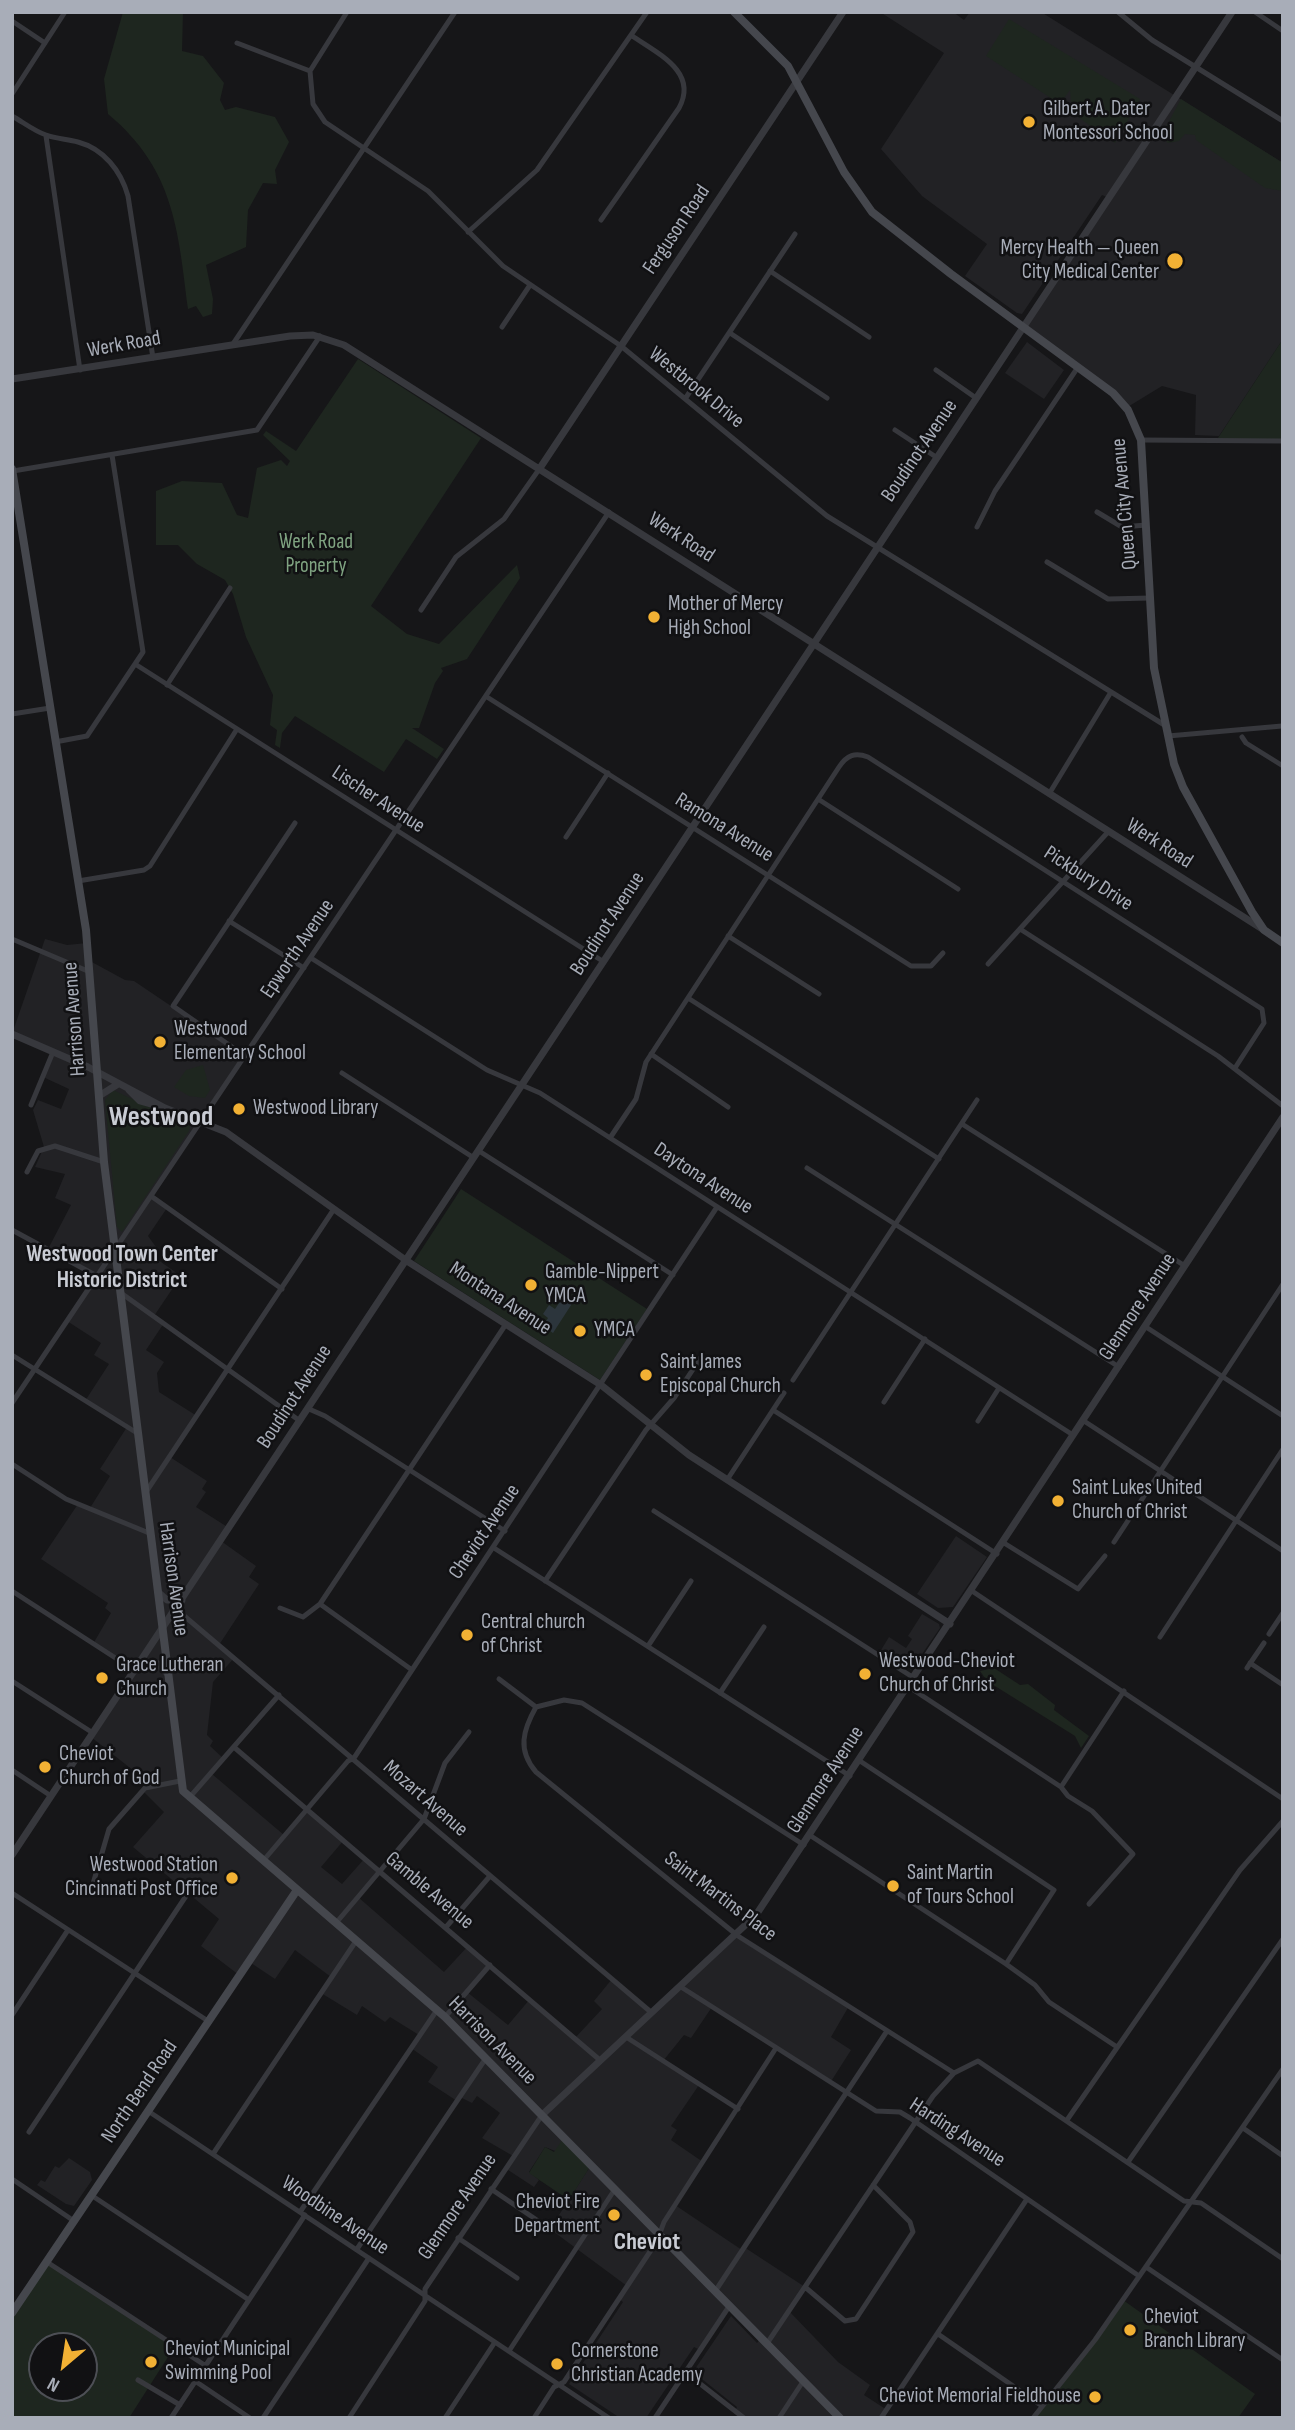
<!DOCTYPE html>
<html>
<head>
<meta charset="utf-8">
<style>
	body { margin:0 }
	#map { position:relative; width:1295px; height:2430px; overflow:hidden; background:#161618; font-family:"Sofia Sans Condensed",sans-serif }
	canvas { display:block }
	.frame { position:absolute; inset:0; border:14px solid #a8adb8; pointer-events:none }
	.north { position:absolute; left:28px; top:2332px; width:70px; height:70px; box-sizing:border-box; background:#111113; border:2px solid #4d4f55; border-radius:50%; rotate:209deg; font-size:19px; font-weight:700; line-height:28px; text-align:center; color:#a8adb8 }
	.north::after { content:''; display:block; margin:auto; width:24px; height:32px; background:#f2b134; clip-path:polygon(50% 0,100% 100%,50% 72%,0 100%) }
</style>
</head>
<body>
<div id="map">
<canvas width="1295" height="2430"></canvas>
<div class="frame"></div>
<div class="north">N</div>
</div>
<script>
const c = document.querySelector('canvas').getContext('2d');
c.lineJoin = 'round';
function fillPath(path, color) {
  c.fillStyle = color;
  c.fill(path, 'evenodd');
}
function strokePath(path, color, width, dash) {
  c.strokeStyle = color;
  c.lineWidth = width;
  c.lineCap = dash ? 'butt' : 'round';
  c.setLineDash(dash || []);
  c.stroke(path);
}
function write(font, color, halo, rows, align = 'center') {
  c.font = font + ' "Sofia Sans Condensed",sans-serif';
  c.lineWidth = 5;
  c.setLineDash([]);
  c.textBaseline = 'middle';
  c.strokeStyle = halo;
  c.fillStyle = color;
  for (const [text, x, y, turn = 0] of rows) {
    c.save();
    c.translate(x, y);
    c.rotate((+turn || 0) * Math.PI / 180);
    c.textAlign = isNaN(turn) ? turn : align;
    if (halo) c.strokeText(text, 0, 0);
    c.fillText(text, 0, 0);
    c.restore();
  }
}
fillPath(new Path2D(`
	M880,12H953L964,20L970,12H1041L1283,163V339L1219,436L1195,435L1196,395L1162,386L1126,408L1024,329L1109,198L1102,195L1022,314L1017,313L965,276L987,244L922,196L881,149L944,53Z
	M1027,342L1064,370L1044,399L1005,373Z
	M45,939L67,945L87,943L90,961L125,980L134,981L245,1056L151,1196L167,1208L148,1236L156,1247L151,1255L181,1276L154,1316L164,1323L146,1350L164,1362L157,1373L159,1392L197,1416L170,1457L207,1481L202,1489L206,1492L196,1507L229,1528L221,1541L256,1566L249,1577L259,1584L219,1645L234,1658L213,1682L207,1735L213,1741L210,1746L224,1759L212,1774L284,1835L306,1809L344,1840L321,1867L342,1884L365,1858L379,1870L358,1897L444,1972L469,1945L490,1965L467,1992L508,2025L530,1999L575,2038L602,2009L594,2001L612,1979L652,2013L738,1936L849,2006L831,2037L851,2050L830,2083L712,2007L691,2038L684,2035L663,2061L699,2085L671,2126L677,2130L671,2140L703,2162L675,2205L742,2250L744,2247L805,2287L789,2311L838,2362L870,2385L864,2395L887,2410L881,2418H744L735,2411L737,2407L693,2372L731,2316L757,2343L762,2337L730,2305L700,2350L694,2347L646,2418H620L569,2384L623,2302L619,2299L627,2286L550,2229L591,2165L545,2147L529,2172L539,2180L534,2187L505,2168L513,2156L482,2138L500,2113L477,2096L472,2103L460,2097L457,2101L428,2082L438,2067L411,2048L419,2035L390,2017L385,2022L362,2006L357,2015L321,1993L331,1977L295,1950L275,1979L248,1961L239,1975L201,1946L219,1919L133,1847L164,1812L142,1790L145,1787L139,1775L91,1737L134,1670L93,1644L111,1613L105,1608L108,1603L41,1559L78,1504L90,1508L110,1476L100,1469L127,1427L85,1401L109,1364L94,1355L101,1343L67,1321L97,1276L48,1249L71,1205L55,1198L65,1174L35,1167L44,1147L33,1110L38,1100L61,1109L69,1089L43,1077L53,1052L12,1034Z
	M956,1536L987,1557L953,1607L938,1608L917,1594Z
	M922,1614L939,1624L940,1628L911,1670L881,1650L889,1637L906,1648L912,1639L908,1636Z
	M69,2158L90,2172L92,2180L74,2206L66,2204L37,2185L41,2180L45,2182L55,2166L59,2168Z`), '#222225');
fillPath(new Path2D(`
	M123,12H183L182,51L203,56L224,83L220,100L225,110L236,107L275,117L289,142L275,170L277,184L263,183L248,210L246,247L206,265L213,299L212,314L203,317L196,306L188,309C178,229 174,169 108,114L104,79Z
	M1009,19L1140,99L1115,143L1072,113L1070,90L1060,104L986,56Z
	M1181,99L1283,163V191L1265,188L1196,140L1195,135L1185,134L1179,141L1168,143L1161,136Z
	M1283,339V441H1216Z
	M358,359L481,438L371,606L407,634L439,644L517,565L520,578L467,659L441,668L443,671L435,683L419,728H412L444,749L437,759L406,739L384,772L295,716L282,733L280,748L275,745L277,730L270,725L273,695L246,637L233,594L225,580L197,564L178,545H156V491L182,481L222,483L237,515L248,518L257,468L281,460L287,466L290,461L263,435L266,431L296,451Z
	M203,1065L210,1090L205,1098L189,1096L174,1087L186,1070Z
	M113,1090L190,1126L189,1131L122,1232L117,1227L105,1100Z
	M461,1189L647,1309L600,1380L414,1261Z
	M994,1668L1020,1685L1028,1684L1055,1705L1054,1710L1089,1736L1081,1748L1075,1736L987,1681L980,1671Z
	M564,2137L591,2165L569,2200L529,2173L545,2147L554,2152Z
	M47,2262L175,2346L129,2418H12V2313ZM42,2346H84V2388H42Z
	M1123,2300L1255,2394L1238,2418H1033Z`), '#1e261f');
fillPath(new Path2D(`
	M566,1293L575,1299L553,1333L543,1326L548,1318L543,1314L549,1305L555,1309Z`), '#2c353c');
strokePath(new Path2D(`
	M347,12L310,71L313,104L325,122L428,191L503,266L621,346L827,516L1166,726
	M1118,12L1152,40L1283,121
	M1255,12L1283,31
	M12,21L45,43
	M237,43L310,71
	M12,94L65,12
	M12,116C23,122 34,131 46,135C56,139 68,139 78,142C104,149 121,171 128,196L153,358
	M46,136L80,370
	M601,220L679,108C699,71 656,53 631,35
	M468,232L537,170L647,12
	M770,271L869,337
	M502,327L530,285
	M730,333L827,398
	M233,344L455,12
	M936,370L976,398
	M685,399L795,234
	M895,430L936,457
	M1141,440L1283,441
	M13,471L257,430L320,336
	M1097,512L1122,527L1146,525
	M977,527L995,491L1078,367
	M1047,562L1108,599L1150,598
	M421,610L456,557L504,519L540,468
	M135,664L604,962
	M167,685L230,588
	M487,697L911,966H931L943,953
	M12,714L50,708
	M1168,736L1282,726
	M1242,737L1246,743L1283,766
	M55,742L87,736L143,652L112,455
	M1049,794L1111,692
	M818,799L958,889
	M566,837L608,773
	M78,881L144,870L150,866L237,729
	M229,921L304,968
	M1020,929L1218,1056L1283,1106
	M728,936L819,994
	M12,939L90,972
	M311,958L487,1070L540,1093L1073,1435
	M988,964L1108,832
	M688,998L939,1159
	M651,1054L728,1107
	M245,1056L173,1006L295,823
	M342,1073L474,1158
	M31,1105L53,1052
	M962,1124L1185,1266
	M610,1138L636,1099L646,1062L839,767C847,755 855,752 868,757L1262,1009L1264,1023L1235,1068
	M479,1151L673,1275
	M807,1168L1119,1367
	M27,1172L38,1151L55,1146L104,1162
	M151,1196L282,1289
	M12,1230L97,1276
	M121,1293L300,1421
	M1146,1327L1283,1416
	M12,1355L137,1433
	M793,1380L977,1100
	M884,1402L925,1339
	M12,1403L609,512
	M309,1409L325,1416L505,1531
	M773,1410L997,1554
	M978,1421L999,1388
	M1084,1421L1283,1551
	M12,1464L66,1499L149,1533
	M727,1480L784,1393
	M146,1492L334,1209
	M654,1511L914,1678
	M1114,1542L1283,1284
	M1004,1543L1078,1589L1105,1556
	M494,1548L850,1776
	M545,1581L646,1430L674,1398L701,1357
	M12,1591L134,1670
	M972,1591L1283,1799
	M320,1604L412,1670
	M280,1608L303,1617L320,1604L506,1324
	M176,1609L652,2013
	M1269,1634L1283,1613
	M1160,1637L1283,1449
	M648,1646L691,1581
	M1250,1663L1283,1685
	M1247,1668L1264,1643
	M499,1679L536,1707
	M12,1681L93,1733
	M909,1687L1061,1787L1068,1796L1092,1811L1133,1854L1089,1904
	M720,1693L764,1627
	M536,1707C523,1730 517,1750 536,1772L738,1936L954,2073
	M536,1707L564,1700L582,1703L804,1845
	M235,1748L601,2061
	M860,1761L1054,1890L1006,1964
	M12,1770L51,1796
	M1061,1787L1124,1691
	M189,1798L279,1695
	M811,1836L1006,1964L1035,1985L1049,2002L1117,2047
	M263,1861L348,1761L354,1758L717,1207
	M12,1893L208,2021
	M90,1894L109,1829L145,1788L180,1781
	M336,1923L424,1819L445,1763L469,1732
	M447,1926L490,1876
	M681,1987L876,2111L900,2112L910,2118L1139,2276
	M12,2015L68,1930
	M445,2017L490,1965
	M626,2037L738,2109
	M148,2111L609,2418
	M1067,2120L1240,1870L1283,1821
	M1243,2128L1283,2156
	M29,2132L188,1893
	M213,2154L356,1941
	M1128,2162L1283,1939
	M12,2179L74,2221
	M491,2189L550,2229
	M91,2195L249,2300
	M300,2212L437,2010
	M458,2238L517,2278
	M357,2249L486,2058
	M47,2262L206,2366
	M1146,2267L1283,2360
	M805,2287L845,2321L856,2319L913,2232L910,2222L873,2185
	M716,2290L887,2031
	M938,2334L1042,2406
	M768,2342L933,2096L954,2073L978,2061L1184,2201L1201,2203L1283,2259
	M509,2351L615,2189
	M685,2372L744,2418
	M138,2380L180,2405
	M195,2381L250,2418
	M171,2418L305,2215
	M263,2418L369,2258
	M349,2418L425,2301V2289L542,2115
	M445,2418L495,2342
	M534,2418L554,2387L564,2382L657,2241L664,2222L776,2048
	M655,2418L730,2305
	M779,2418L804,2380
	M881,2418L1027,2199
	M1033,2418L1095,2340L1283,2069`), '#37383d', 5);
strokePath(new Path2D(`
	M12,379L290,336L313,335L344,345L1264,930
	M540,468L843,12
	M12,1034L88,1067L165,1108L226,1132L407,1261L601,1385L689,1455L950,1624
	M129,1090L140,1101L165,1108
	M99,1096L118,1084
	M158,1592L167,1600H182
	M140,1662L158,1664L168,1674
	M12,1855L1232,12
	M542,2115L756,1915L1283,1117`), '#37383d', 7);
strokePath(new Path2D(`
	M734,12L788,66L844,172L872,212L951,274L1113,393L1128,410L1141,440L1154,668L1174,764L1183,787L1252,912L1264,930L1283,943
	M12,469L86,930L104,1162L183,1791L445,2017L840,2418
	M12,2313L297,1890`), '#45474d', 8);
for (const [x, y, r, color] of [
	[1029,122,7,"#f2b134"],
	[1175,261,9,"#f2b134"],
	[654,617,7,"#f2b134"],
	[160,1042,7,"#f2b134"],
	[239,1109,7,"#f2b134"],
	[531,1285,7,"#f2b134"],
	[580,1331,7,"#f2b134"],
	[646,1375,7,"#f2b134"],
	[1058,1501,7,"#f2b134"],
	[467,1635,7,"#f2b134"],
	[865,1674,7,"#f2b134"],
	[102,1678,7,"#f2b134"],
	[45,1767,7,"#f2b134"],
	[232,1878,7,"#f2b134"],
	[893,1886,7,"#f2b134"],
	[614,2215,7,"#f2b134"],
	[1130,2330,7,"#f2b134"],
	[151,2362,7,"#f2b134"],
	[557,2364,7,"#f2b134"],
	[1095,2397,7,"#f2b134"]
]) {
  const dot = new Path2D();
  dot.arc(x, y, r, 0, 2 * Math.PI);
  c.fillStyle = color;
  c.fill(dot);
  strokePath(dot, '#111113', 2.5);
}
write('21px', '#a8adb8', '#111113', [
	["Gilbert A. Dater",1043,110],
	["Montessori School",1043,134],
	["Mercy Health — Queen",1159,249,"right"],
	["City Medical Center",1159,273,"right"],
	["Mother of Mercy",668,605],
	["High School",668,629],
	["Westwood",174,1030],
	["Elementary School",174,1054],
	["Westwood Library",253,1109],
	["Gamble-Nippert",545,1273],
	["YMCA",545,1297],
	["YMCA",594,1331],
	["Saint James",660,1363],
	["Episcopal Church",660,1387],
	["Saint Lukes United",1072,1489],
	["Church of Christ",1072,1513],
	["Central church",481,1623],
	["of Christ",481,1647],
	["Westwood-Cheviot",879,1662],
	["Church of Christ",879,1686],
	["Grace Lutheran",116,1666],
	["Church",116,1690],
	["Cheviot",59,1755],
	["Church of God",59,1779],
	["Westwood Station",218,1866,"right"],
	["Cincinnati Post Office",218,1890,"right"],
	["Saint Martin",907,1874],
	["of Tours School",907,1898],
	["Cheviot Fire",600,2203,"right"],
	["Department",600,2227,"right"],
	["Cheviot",1144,2318],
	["Branch Library",1144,2342],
	["Cheviot Municipal",165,2350],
	["Swimming Pool",165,2374],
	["Cornerstone",571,2352],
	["Christian Academy",571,2376],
	["Cheviot Memorial Fieldhouse",1081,2397,"right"]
], 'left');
write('21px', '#a8adb8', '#111113', [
	["Ferguson Road",677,230,-56],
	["Werk Road",124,345,-10],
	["Westbrook Drive",696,388,39],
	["Boudinot Avenue",920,451,-56],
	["Queen City Avenue",1125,504,-95],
	["Werk Road",681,538,33],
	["Lischer Avenue",378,800,33],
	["Ramona Avenue",724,828,32],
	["Werk Road",1159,844,33],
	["Pickbury Drive",1088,879,33],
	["Boudinot Avenue",608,924,-57],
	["Epworth Avenue",298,949,-56],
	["Harrison Avenue",75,1019,-94],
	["Daytona Avenue",703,1179,33],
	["Montana Avenue",500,1299,33],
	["Glenmore Avenue",1138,1307,-57],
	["Boudinot Avenue",295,1397,-57],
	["Cheviot Avenue",485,1532,-56],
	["Harrison Avenue",173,1579,82],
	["Glenmore Avenue",826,1780,-57],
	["Mozart Avenue",425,1799,41],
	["Gamble Avenue",429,1891,40],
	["Saint Martins Place",720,1897,37],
	["Harrison Avenue",492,2041,45],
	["North Bend Road",140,2092,-56],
	["Harding Avenue",957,2133,33],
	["Glenmore Avenue",458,2207,-56],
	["Woodbine Avenue",335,2216,34]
]);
write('21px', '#7fa381', '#111113', [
	["Werk Road",316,543],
	["Property",316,567]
]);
write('bold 23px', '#c9ccd4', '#111113', [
	["Westwood Town Center",122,1255],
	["Historic District",122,1281]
]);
write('bold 24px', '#c9ccd4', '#111113', [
	["Cheviot",647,2243]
]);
write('bold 28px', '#c9ccd4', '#111113', [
	["Westwood",161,1118]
]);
</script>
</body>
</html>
